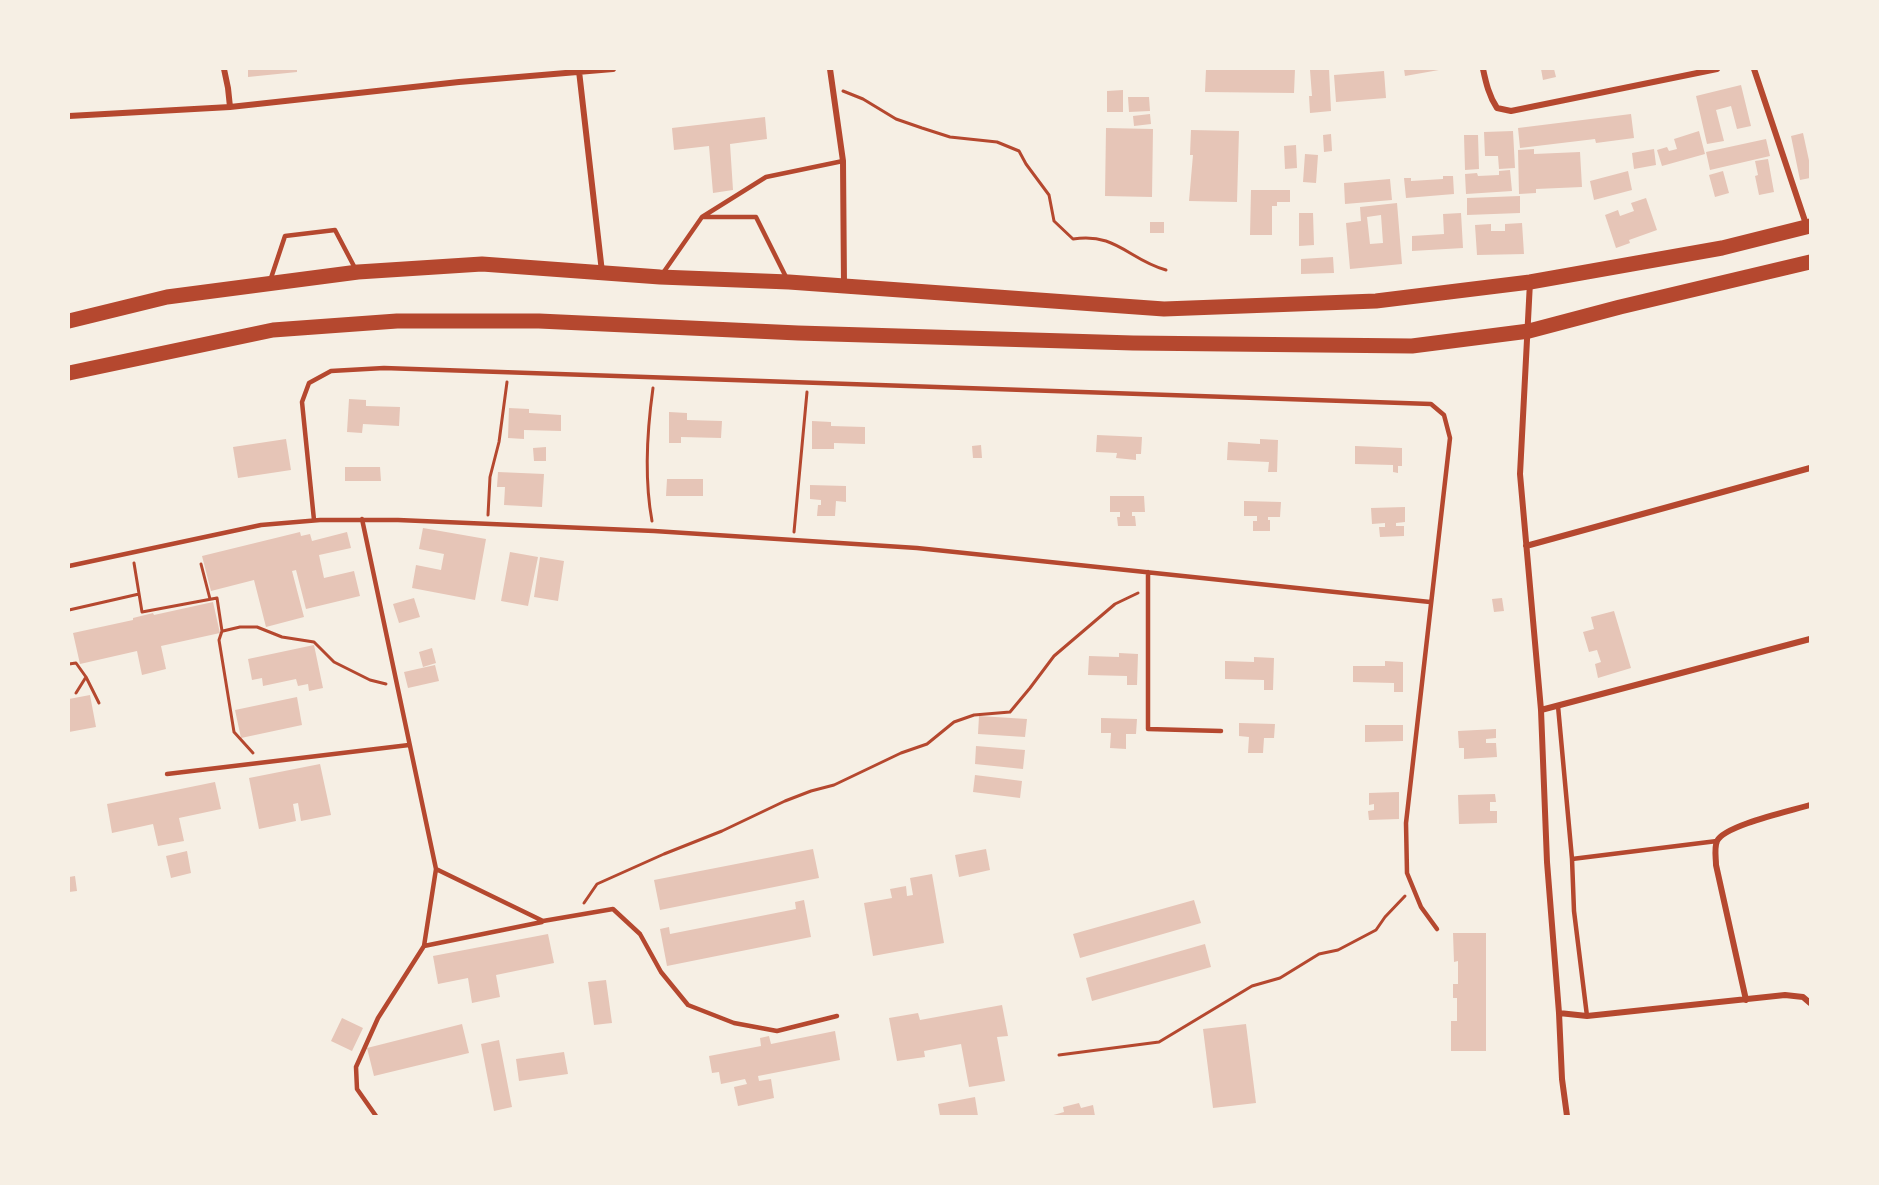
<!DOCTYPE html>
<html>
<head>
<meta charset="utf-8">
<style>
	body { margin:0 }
	#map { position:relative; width:1879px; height:1185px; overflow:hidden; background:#f6efe4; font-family:"DM Sans",sans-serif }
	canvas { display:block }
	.frame { position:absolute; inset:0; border:70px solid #f6efe4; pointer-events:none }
</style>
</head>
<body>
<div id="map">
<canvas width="1879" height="1185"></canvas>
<div class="frame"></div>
</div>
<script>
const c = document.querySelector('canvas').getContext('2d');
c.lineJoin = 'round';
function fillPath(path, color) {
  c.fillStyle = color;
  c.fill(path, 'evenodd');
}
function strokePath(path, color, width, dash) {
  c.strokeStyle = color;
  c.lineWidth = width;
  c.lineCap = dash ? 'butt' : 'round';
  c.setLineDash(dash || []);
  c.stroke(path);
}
fillPath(new Path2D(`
	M248,69H297V72L248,77Z
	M1206,69H1295L1294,93L1205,92Z
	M1329,69L1331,111L1310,113L1309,96H1312L1310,70Z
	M1404,69H1439V70L1405,76Z
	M1541,69H1554L1556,77L1543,80Z
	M1384,71L1386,98L1336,102L1334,75Z
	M1741,85L1751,126L1737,129L1731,106L1716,110L1724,141L1707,144L1696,96Z
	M1123,90V112H1107V91Z
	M1128,97H1149L1150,111L1129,112Z
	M1150,114L1151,124L1134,126L1133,116Z
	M1631,114L1634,138L1596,143L1595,139L1520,148L1518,128Z
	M765,117L767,139L730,144L733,190L713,193L709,146L674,150L672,128Z
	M1106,128L1153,129L1152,197L1105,196Z
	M1191,130L1239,131L1237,202L1189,201L1193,155H1190Z
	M1513,131L1515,168L1499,169L1498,156H1485L1484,132Z
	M1699,131L1705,154L1662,166L1657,150L1667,147L1669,151L1677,149L1674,139Z
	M1803,133L1810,165V178L1800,180L1791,136Z
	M1331,134L1332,151L1324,152L1323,135Z
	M1464,135H1478L1479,169L1465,170Z
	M1766,139L1770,156L1710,170L1706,152Z
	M1296,145L1297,168L1285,169L1284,146Z
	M1534,149V154L1580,152L1582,187L1536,189V193L1519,194L1518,150Z
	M1654,149L1656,165L1634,169L1632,153Z
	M1305,154L1318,155L1316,183L1303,182Z
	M1768,159L1774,192L1759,195L1755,176L1758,175L1755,161Z
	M1510,170L1512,191L1466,194L1465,174L1477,173L1478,176L1499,175V171Z
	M1628,171L1632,190L1594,200L1590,181Z
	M1723,171L1729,193L1715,197L1709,175Z
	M1443,176H1453L1454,194L1406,198L1404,178H1411V181L1443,179Z
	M1390,179L1392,200L1345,204L1344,183Z
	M1251,190H1290V202H1277V206H1272V235H1250Z
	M1520,196V213L1467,215V198Z
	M1646,198L1657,230L1629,240L1630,243L1616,248L1605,215L1618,210L1620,216L1634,211L1631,203Z
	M1397,203L1402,264L1350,269L1346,223L1361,221L1360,207ZM1381,215L1383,243L1370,244L1367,217Z
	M1299,213H1313L1314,245L1299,246Z
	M1461,213L1463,248L1412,251V236L1444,234L1443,214Z
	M1150,222H1164V233H1150Z
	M1522,223L1524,254L1477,255L1475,225L1491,224V231H1505V224Z
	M1333,257L1334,273L1301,274V259Z
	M349,399L366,400V406L400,407L399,426L363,424L362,433L347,432Z
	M509,408L529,409V413L561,415V431L524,430V439L508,438Z
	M669,412L687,413V420L722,421L721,438L681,437V443H669Z
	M812,421L831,422V426L865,427V444L834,443V449H812Z
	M1097,435L1142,437L1141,454H1136V460L1116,458L1117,453L1096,452Z
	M286,439L291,470L238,478L233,447Z
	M1260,439L1278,440L1277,472H1268L1269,462L1227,460L1228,442L1260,444Z
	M981,445L982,458H973L972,446Z
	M1355,446L1402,448V466H1398V473L1393,472V465L1355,464Z
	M546,447V461H534L533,448Z
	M345,467H380L381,481H345Z
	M498,472L544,474L542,507L504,505L505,487H497Z
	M667,479H703V496H666Z
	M810,485L846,486V502L836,501L835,516H817L818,505H821V500L810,499Z
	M1110,496H1144L1145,512H1132V516H1135L1136,526H1118L1117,517H1120V512H1110Z
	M1244,501L1281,502L1280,517H1268V520H1270V531H1253V521H1257V516H1244Z
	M1405,507V522L1396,523V526H1404V536L1380,537L1379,527H1385V523L1372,524L1371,508Z
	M423,528L486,539L475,600L412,588L416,565L441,570L444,554L419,549Z
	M300,532L301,536L310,534L312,541L347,532L351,548L319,555L324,578L354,571L360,596L306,609L296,570L292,571L304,617L266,627L254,580L211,591L202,556Z
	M510,552L538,557L528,606L501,601Z
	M540,557L564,561L558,601L534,597Z
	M414,598L420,617L399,623L393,604Z
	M1502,598L1504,611L1494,612L1492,599Z
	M213,602L220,633L161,646L166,669L142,675L137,651L80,664L73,633L133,620V618L153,613L154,615Z
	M1614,611L1631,668L1598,678L1595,664L1601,662L1597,650L1589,652L1583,632L1594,629L1591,617Z
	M314,645L323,688L309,691L308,684L298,686L296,679L263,686L262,678L252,680L248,659Z
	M432,648L436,663L423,667L419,652Z
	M1119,653L1138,654L1137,685H1127V676L1088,675L1089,656L1119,657Z
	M1254,657L1274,658L1273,690H1264V680L1225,679V661L1254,662Z
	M1385,661L1403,662V692H1394V683L1353,682V666H1385Z
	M435,665L439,681L408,688L404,672Z
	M90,695L96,727L69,732V699Z
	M297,697L302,725L241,738L235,710Z
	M979,716L1027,719L1025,737L978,734Z
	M1101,718L1137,719L1136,734H1126V749L1110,748L1111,733H1101Z
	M1239,723L1275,724L1274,738H1264L1263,753H1248L1249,737L1239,736Z
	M1365,725H1403V741L1365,742Z
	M1496,729V738L1486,739V743H1496L1497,757L1464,759V748H1459L1458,731Z
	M976,746L1025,750L1023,769L975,764Z
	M320,764L331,815L301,821L298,803L293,804L296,821L259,829L249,778Z
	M975,775L1022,781L1020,798L973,792Z
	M215,782L221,809L179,818L184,841L158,846L153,824L112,833L107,804Z
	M1399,792V819L1369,820L1368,811L1374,810V804L1369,805V793Z
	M1495,794L1496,802H1490V811H1497V823L1459,824L1458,795Z
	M813,849L819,878L660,910L654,880Z
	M986,849L990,870L959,877L955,855Z
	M187,851L191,873L171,878L166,856Z
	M932,874L944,943L873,956L864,903L892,898L890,889L906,886L907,896L913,895L910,878Z
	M75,876L77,891L69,892V877Z
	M804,900L811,937L667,966L660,929L669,927L670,934L796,909L795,902Z
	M1194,900L1201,923L1080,958L1073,934Z
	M1453,933H1486V1051H1451V1021H1457V998H1453V984H1458V961L1454,962Z
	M548,934L554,963L496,975L500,997L472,1003L468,978L438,984L433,956Z
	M1205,944L1211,967L1092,1001L1086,978Z
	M606,980L612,1023L594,1025L588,982Z
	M1002,1005L1008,1036L997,1037L1005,1081L969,1087L961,1044L924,1051L925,1057L897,1061L889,1018L918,1013L920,1020Z
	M342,1018L363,1028L352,1051L331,1041Z
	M462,1024L469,1053L374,1076L367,1048Z
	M1246,1024L1256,1103L1213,1108L1203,1029Z
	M835,1031L840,1060L758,1076L759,1081L771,1079L774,1098L738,1106L734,1087L747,1084L745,1079L721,1084L719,1072L712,1073L709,1056L761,1046L760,1038L769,1036L771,1044Z
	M499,1040L512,1107L494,1111L481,1044Z
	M564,1052L568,1074L519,1081L516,1059Z
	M975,1097L978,1116H940L938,1104Z
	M1079,1103L1081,1108L1093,1105L1095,1116H1050L1064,1112L1063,1107Z`), '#e6c5b7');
strokePath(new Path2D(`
	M843,91L863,99L896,119L922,128L950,137L997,142L1019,151L1026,164L1049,195L1054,221L1073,239C1116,232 1129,260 1166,270
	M488,515L490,477L499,442L507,382
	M652,521C644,478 647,431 653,388
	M794,532L807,392
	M134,563L142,612L217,598L222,631L219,640L234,732L253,753
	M201,564L210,599
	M69,610L139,594
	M223,631L240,627H257L282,637L314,642L334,662L370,680L386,684
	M69,664L76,663L86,677L99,703
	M76,693L86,677
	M584,903L597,884L664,854L722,831L785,801L811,791L834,785L901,753L927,744L954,722L974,715L1010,712L1030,688L1054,656L1115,604L1138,593
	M1059,1055L1159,1042L1252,986L1280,978L1319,954L1338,950L1376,930L1385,917L1405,896`), '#b5482f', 3);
strokePath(new Path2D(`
	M702,217L766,177L843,161
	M663,273L702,217H756L786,277
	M270,281L285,236L335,230L356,270
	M362,519L436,869L424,946L378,1018L356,1067L357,1089L376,1116
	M314,520L302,402L309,383L331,371L384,368L1431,404L1444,415L1450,438L1406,823L1407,873L1421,907L1437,929
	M69,566L261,525L320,520H398L654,531L917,548L1430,602
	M1148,572V729L1221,731
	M1558,706L1572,859L1574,911L1587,1016
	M167,774L409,745
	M1572,859L1717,841
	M436,869L543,921L613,909L640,934L661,972L688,1005L734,1023L777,1031L837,1016
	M424,946L542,922`), '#b5482f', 4.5);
strokePath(new Path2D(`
	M224,69L228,88L230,107L459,82L613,69
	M830,69L843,161L844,286
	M1483,69C1486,83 1489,96 1497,108L1511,111L1717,69
	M1754,69L1807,227
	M579,71L602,272
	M69,116L230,107
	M1530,282L1520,474L1541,710L1547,862L1559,1013L1562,1079L1567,1116
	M1526,546L1810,468
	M1541,710L1810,639
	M1746,1000L1716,865C1716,858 1714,848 1717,841C1725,825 1791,811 1810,805
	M1559,1013L1587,1016L1785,995L1803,997L1810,1003`), '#b5482f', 6);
strokePath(new Path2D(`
	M69,321L167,297L358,272L482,264L660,277L789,282L1164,309L1376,301L1530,282L1722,248L1810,226
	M69,373L273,330L397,321H539L798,333L1133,343L1412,346L1529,331L1620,307L1810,262`), '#b5482f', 15);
</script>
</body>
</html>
